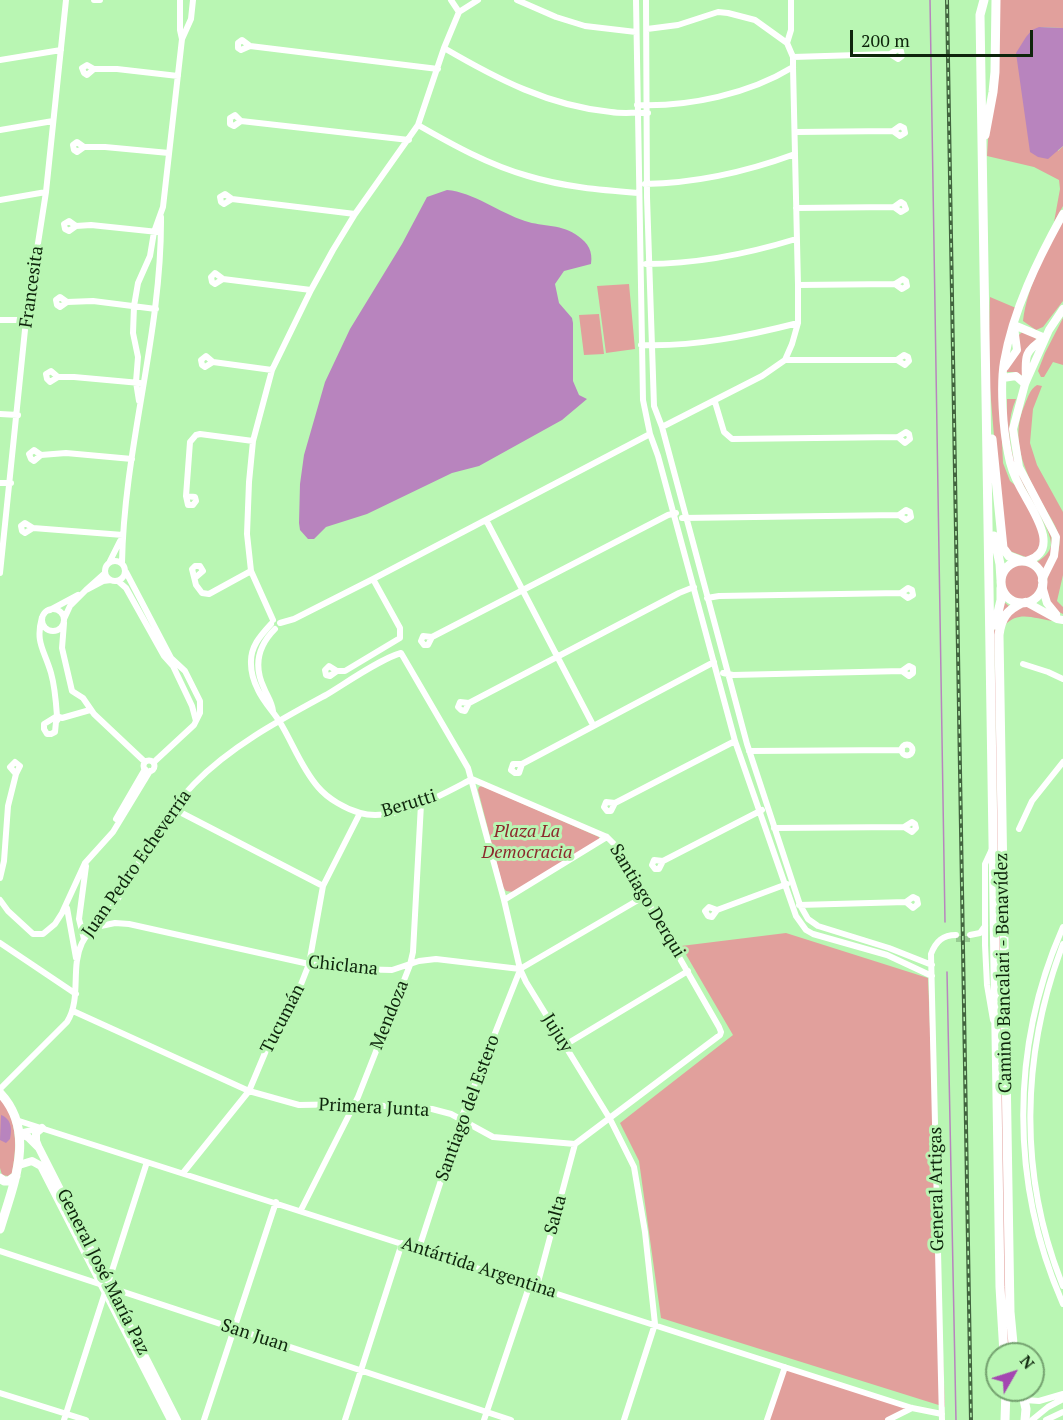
<!DOCTYPE html>
<html>
<head>
<meta charset="utf-8">
<style>
	body { margin:0 }
	#map { position:relative; width:1063px; height:1420px; overflow:hidden; background:#b9f6b3; font-family:"PT Serif",serif }
	canvas { display:block }
	.north { position:absolute; left:985px; top:1342px; width:60px; height:60px; box-sizing:border-box; background:#b9f6b3; border:2px solid #75a270; border-radius:50%; rotate:51deg; font-size:16px; font-weight:700; line-height:24px; text-align:center; color:#0e250c }
	.north::after { content:''; display:block; margin:auto; width:21px; height:27px; background:#a447b1; clip-path:polygon(50% 0,100% 100%,50% 72%,0 100%) }
	.scale { position:absolute; left:850px; top:30px; width:183px; height:27px; box-sizing:border-box; border:3px solid #0e250c; border-top:0; padding-left:8px; font-size:18px; line-height:21px; white-space:nowrap; color:#0e250c; -webkit-text-stroke:4px #b9f6b3; paint-order:stroke }
</style>
</head>
<body>
<div id="map">
<canvas width="1063" height="1420"></canvas>
<div class="north">N</div>
<div class="scale">200 m</div>
</div>
<script>
const c = document.querySelector('canvas').getContext('2d');
c.lineJoin = 'round';
function fillPath(path, color) {
  c.fillStyle = color;
  c.fill(path, 'evenodd');
}
function strokePath(path, color, width, dash) {
  c.strokeStyle = color;
  c.lineWidth = width;
  c.lineCap = dash ? 'butt' : 'round';
  c.setLineDash(dash || []);
  c.stroke(path);
}
function write(font, color, halo, rows, align = 'center') {
  c.font = font + ' "PT Serif",serif';
  c.lineWidth = 6;
  c.setLineDash([]);
  c.textBaseline = 'middle';
  c.strokeStyle = halo;
  c.fillStyle = color;
  for (const [text, x, y, turn = 0] of rows) {
    c.save();
    c.translate(x, y);
    c.rotate((+turn || 0) * Math.PI / 180);
    c.textAlign = isNaN(turn) ? turn : align;
    if (halo) c.strokeText(text, 0, 0);
    c.fillText(text, 0, 0);
    c.restore();
  }
}
fillPath(new Path2D(`
	M997,0H1063V28L1039,27L1058,151L1063,146V206L1054,222L1060,189L1059,180L1034,167L987,156Z
	M1063,221V301L1043,327L1036,330L1023,321C1027,286 1047,251 1063,221Z
	M629,284L635,349L606,353L597,286Z
	M990,297L1016,308L999,377L1003,463L1010,481L1015,485L1041,528L1045,539L1031,559L1007,550L997,472L988,364Z
	M599,314L604,354L584,355L579,315Z
	M1063,318V365L1053,362L1044,377H1041L1038,371L1045,353Z
	M1022,332L1035,337L1036,339L1023,376L1015,372H1006L1019,335Z
	M1037,385L1042,386L1033,409L1030,443L1037,465L1063,512V575L1057,601L1063,607V614L1051,608C1049,599 1045,590 1047,581C1050,565 1062,554 1059,537C1057,527 1050,517 1045,508C1027,476 1008,441 1025,404C1028,397 1030,389 1037,385Z
	M1007,399H1016C999,439 1018,475 1038,509C1044,520 1052,531 1052,544C1052,553 1048,562 1044,570L1037,562C1043,558 1050,553 1051,545C1053,529 1018,482 1012,460C1006,441 1007,418 1007,399Z
	M1005 582a17 17 0 1 1 34 0a17 17 0 1 1-34 0Z
	M1004,602L1009,606L1001,615L1010,1354H1007L1004,1330L994,631Z
	M1022,607H1029L1053,621C1035,619 1019,610 1005,625L1010,614Z
	M482,786L599,837V840L513,892L506,891L503,887L478,790L479,787Z
	M786,933L928,978L945,1407L661,1318L639,1161L620,1123L733,1035L681,946Z
	M0,1099C18,1119 17,1149 12,1173L8,1176L2,1175L0,1168Z
	M785,1367L912,1408L888,1420H767Z`), '#e1a09c');
fillPath(new Path2D(`
	M1039,27L1063,28V146L1048,159L1038,157L1030,152L1016,53L1026,37L1032,30Z
	M447,190C473,192 500,213 525,221C543,227 563,224 578,236C588,243 593,251 591,264L564,271L555,284L559,303L572,318L573,323V381L579,395L587,399L562,420L479,466L452,473L367,514L326,527L314,539H308L300,530L299,523L300,484L304,455L325,382L350,329L402,244L427,197Z
	M1,1115C12,1119 12,1130 10,1139L6,1143L0,1140Z`), '#b884be');
strokePath(new Path2D(`
	M930,0L945,922
	M947,972L956,1420`), '#b884be', 1.5);
strokePath(new Path2D(`
	M956,939H970`), '#97cc92', 6, [6, 3]);
strokePath(new Path2D(`
	M94,0H100
	M180,0V30L182,39
	M451,0L459,12
	M517,0L556,17L585,26L636,32
	M636,0L643,400L650,434L658,456L735,741L796,916L806,930L813,934L887,955L932,976
	M646,0L647,197L654,406L662,427L747,744L800,905L808,919L818,926L889,948L932,965
	M647,29L678,25L718,12L728,13L755,20L787,43
	M250,46L241,50L238,48V43L242,40L250,46L438,69
	M444,48C497,79 549,106 611,112C623,114 635,112 648,113
	M793,57L890,54L898,49L901,51L902,56L898,59L890,54
	M0,60L61,50
	M94,69L87,75L84,73L82,68L87,65L94,69H117L178,76
	M637,105C689,107 749,94 793,67
	M241,121L234,126L230,124V118L235,115L241,121L409,140
	M418,125C453,145 489,165 528,176C564,187 601,190 638,193
	M0,130L53,121
	M795,132L893,131L900,126L904,128L905,133L900,136L893,131
	M84,147L77,142L73,145L74,150L77,152L84,147H105L169,153
	M645,184C698,183 746,172 795,154
	M232,199L224,204L221,202L220,197L225,194L232,199L355,214
	M0,200L46,192
	M796,208L894,207L901,202L904,204L906,209L901,212L894,207
	M76,226L69,221L64,224L65,229L69,231L76,226L91,225L158,232
	M646,264C698,264 747,254 796,239
	M223,279L215,284L212,282L211,277L215,273L223,279L311,290
	M798,285L895,284L903,279L906,281L907,286L902,289L895,284
	M67,302L60,297L56,300L57,305L60,307L67,302L93,301L156,309
	M0,320H26
	M641,345C694,347 747,336 798,323
	M785,360H897L905,365L909,361L908,357L904,355L897,360
	M213,362L205,367L202,365L201,360L206,356L213,362L272,370
	M58,377L51,371L46,374L47,379L50,382L58,377H74L140,383
	M139,401L136,382L138,357L133,333L134,306L138,283L150,256L154,232L163,207L182,39L191,19L193,0
	M715,402L724,432L732,439L898,437L906,432L909,434L910,439L905,443L898,437
	M0,414L18,415
	M662,427L762,376L785,360L792,344L798,323V285L793,67V57L787,43L791,30V0
	M41,455L34,450L29,454L31,459L34,461L41,455L66,453L132,459
	M0,483H11
	M186,496L195,497L196,501L193,505H188L186,496L190,442L196,435L200,434L253,441
	M682,518L899,515L906,510L910,512L911,517L906,520L899,515
	M486,520L593,725
	M33,528L25,533L22,531L21,526L25,523L33,528L123,535
	M105 571a10 10 0 1 1 20 0a10 10 0 1 1-20 0Z
	M110,561L120,541
	M122,563C124,446 162,334 161,217
	M126,572L171,658L185,671L200,701V713L194,725L154,762
	M0,573L26,320L46,192L66,0
	M105,573L86,590L103,581L111,580
	M196,577L203,571L200,566H195L192,569L196,585L202,593L209,594L251,571
	M118,581L126,588L164,656L173,666L192,706L196,721
	M707,598L719,596L901,593L908,588L912,590L913,595L908,598L901,593
	M42 620a11 11 0 1 1 22 0a11 11 0 1 1-22 0Z
	M50,610L78,595
	M42,617C35,643 44,649 51,673C55,687 56,701 57,716L62,718L90,710
	M64,619L70,606L86,590
	M273,620L251,571L247,534L249,482L253,441L272,370L311,290L333,250L355,214L418,125L444,48L459,12L478,0
	M64,623L62,648L72,691L83,698L94,714L145,762
	M280,623L294,619L373,579L650,434
	M432,637L428,645H424L421,641L423,636L432,637L668,515L676,513
	M1023,664L1048,672L1063,679
	M337,671L330,676L326,675L325,670L329,666L337,671H345L400,638V628L373,579
	M723,673L733,675L902,671L909,666L913,668V673L909,676L902,671
	M469,703L465,711L461,710L458,707L460,702L469,703L679,593L694,587
	M273,711C272,702 267,696 264,688C253,665 258,646 275,629
	M57,716L44,724V729L47,734H51L55,732L56,722L59,718
	M901.5 750a5.5 5.5 0 1 1 11 0a5.5 5.5 0 1 1-11 0Z
	M749,751L902,750
	M143.5 766a5.5 5.5 0 1 1 11 0a5.5 5.5 0 1 1-11 0Z
	M522,764L519,773H515L511,770L513,764H522L714,662
	M615,803L611,811H607L604,807L606,802L615,803L735,741
	M174,809L323,886
	M116,819L145,769
	M774,828L904,827L912,822L915,824L916,828L912,832L904,827
	M1019,829L1032,801L1063,762
	M992,849L985,864V945L987,985L993,1020
	M663,861L659,869H655L652,865L654,860L663,861L762,810
	M0,878L4,861L8,806L16,774L20,766L15,762L10,767L16,774
	M0,900L8,911L33,934H43L55,924L62,913L85,863L113,832L150,771
	M504,900L607,837
	M799,905L906,902L913,897L917,899L918,904L913,908L906,902
	M67,908L76,958
	M717,910L709,907L705,911L708,916L712,917L717,910L787,884
	M96,927L115,923L129,924L309,964L352,969L392,970L419,961L436,959L520,969L645,896
	M1063,927C1010,1047 1010,1184 1063,1304
	M970,935L980,933L985,926
	M84,939L79,919L86,866
	M0,943L76,994
	M1063,944C1021,1054 1018,1176 1063,1286
	M73,1011L249,1091L299,1105L354,1104L432,1109L451,1114L493,1137L575,1144L720,1035L721,1032L719,1027L615,845L607,837L472,779C443,794 394,823 360,813C346,809 328,799 318,787C302,769 293,744 281,724C274,712 264,703 258,690C254,682 251,673 251,664C250,647 260,636 271,624
	M565,1045L688,971
	M0,1089L67,1022C82,998 70,968 82,943C89,929 105,918 114,905C139,865 161,818 194,784C231,746 280,720 326,695C346,683 380,659 401,653L468,768L504,900L520,969L526,982L610,1119L634,1167L645,1232L655,1324L624,1420
	M16,1120L912,1408L942,1414
	M19,1133L41,1128
	M183,1173L249,1091L278,1022L298,992L309,964L323,886L360,813
	M301,1210L358,1097L410,965L413,952L421,804
	M419,1248L461,1119L520,970
	M0,1251L511,1420
	M537,1286L575,1144
	M0,1393L86,1420
	M1025,1400L1039,1401L1063,1394
	M64,1420L147,1162
	M204,1420L276,1202
	M345,1420L402,1243
	M484,1420L530,1284
	M767,1420L785,1367
	M888,1420L912,1408
	M942,1420L931,954C936,941 943,935 956,935
	M1032,1420L1048,1407L1063,1399
	M1046,1420L1063,1412`), '#fff', 6);
strokePath(new Path2D(`
	M1014,325L1045,338
	M1005,367L1017,350L1014,327
	M1003,378L1016,376L1025,384
	M1026,378C1025,357 1024,351 1044,339
	M1026,561C1063,551 1032,510 1020,487C1014,476 1010,465 1008,453C1003,429 1000,386 1004,362C1013,310 1038,259 1063,214
	M1042,580L1054,556L1056,537L1019,467L1013,429L1025,384L1049,330L1063,309
	M1042,586L1047,603L1056,614
	M1026,602L1057,619L1063,620
	M19,1133L28,1137L39,1148L177,1420
	M38,1146L36,1141V1133L42,1128
	M19,1165L32,1161L41,1166L171,1420`), '#fff', 8);
strokePath(new Path2D(`
	M984,0L980,15L1000,1287L1004,1354
	M985,135L993,92L995,72L996,0
	M992,439L1003,548L1009,556L1022,561
	M994,536L1000,564L1001,580
	M1001 582a21 21 0 1 1 42 0a21 21 0 1 1-42 0Z
	M995,625L1001,600V588
	M0,1093C37,1132 13,1185 0,1229
	M0,1178L4,1181H9L16,1176
	M1014,1354L1010,1312L999,635C1001,618 1007,610 1022,603
	M1022,1390L1026,1409L1025,1420
	M1005,1420L1006,1390`), '#fff', 9);
const rail = new Path2D(`
	M947,0L971,1420`);
strokePath(rail, '#41643e', 4);
strokePath(rail, '#b9f6b3', 1.5, [4.5]);
write('18px', '#0e250c', '#b9f6b3', [
	["Francesita",32,287,-82],
	["Berutti",409,804,-17],
	["Juan Pedro Echeverría",137,864,-55],
	["Santiago Derqui",647,901,59],
	["Chiclana",343,966,6],
	["Camino Bancalari - Benavídez",1004,973,-91],
	["Mendoza",390,1015,-68],
	["Tucumán",283,1019,-63],
	["Jujuy",557,1033,58],
	["Primera Junta",374,1108,3],
	["Santiago del Estero",468,1108,-70],
	["General Artigas",937,1189,-91],
	["Salta",556,1215,-75],
	["Antártida Argentina",479,1268,18],
	["General José María Paz",103,1272,63],
	["San Juan",255,1336,18]
]);
write('italic 18px', '#8b292d', '#b9f6b3', [
	["Plaza La",527,832],
	["Democracia",527,853]
]);
</script>
</body>
</html>
